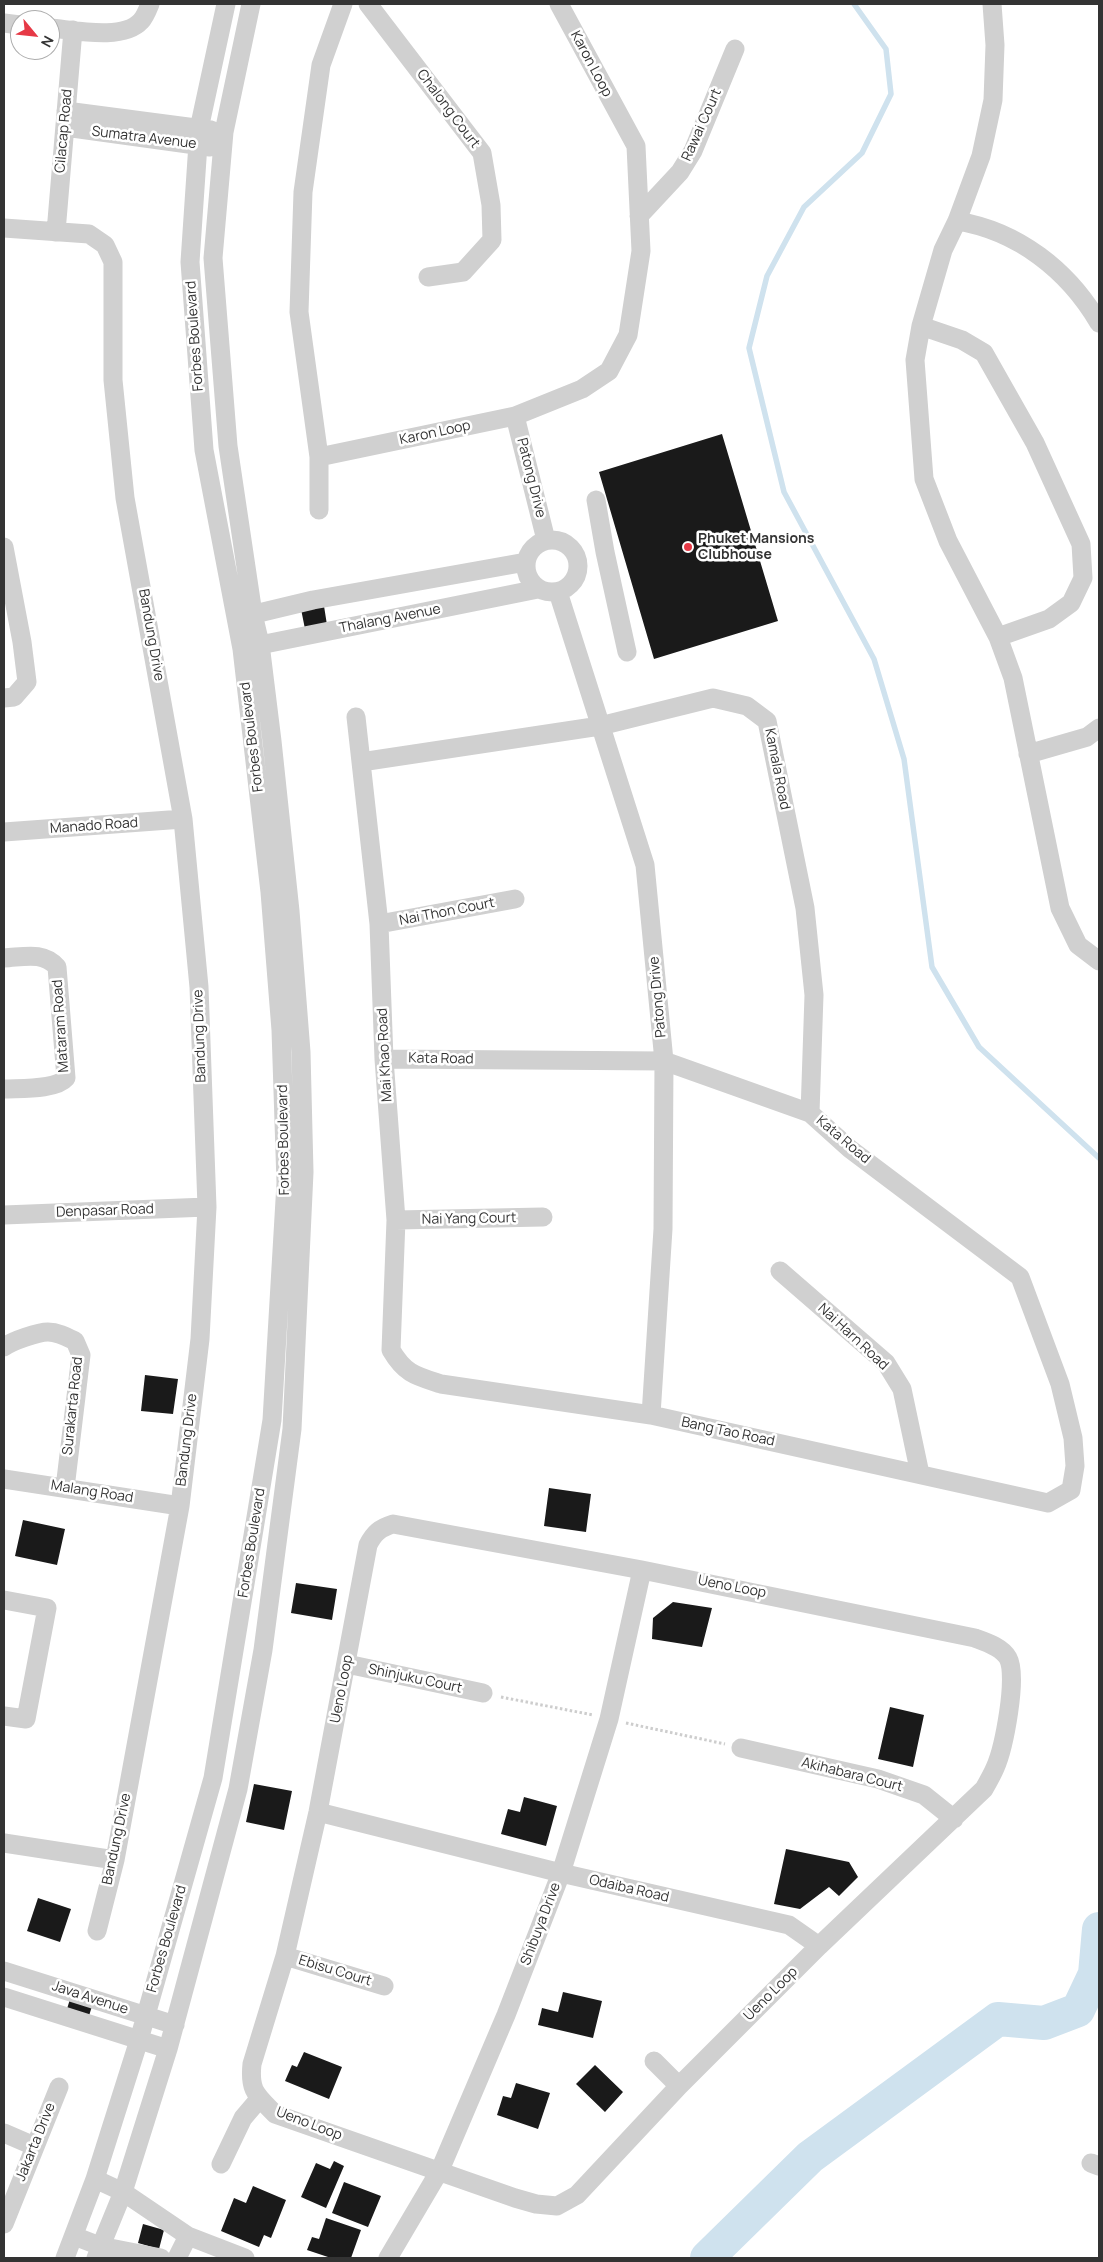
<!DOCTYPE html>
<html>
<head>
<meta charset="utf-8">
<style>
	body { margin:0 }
	#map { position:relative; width:1103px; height:2262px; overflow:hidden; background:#fff; font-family:Manrope,sans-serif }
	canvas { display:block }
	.frame { position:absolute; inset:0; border:5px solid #333; pointer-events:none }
	.north { position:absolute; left:10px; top:10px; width:50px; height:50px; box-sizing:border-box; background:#fff; border:1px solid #adadad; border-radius:50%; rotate:118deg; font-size:14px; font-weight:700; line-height:20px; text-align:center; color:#333 }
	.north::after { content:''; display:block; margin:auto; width:18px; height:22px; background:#e63946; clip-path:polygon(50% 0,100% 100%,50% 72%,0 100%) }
</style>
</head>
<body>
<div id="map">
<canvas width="1103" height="2262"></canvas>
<div class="frame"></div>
<div class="north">N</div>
</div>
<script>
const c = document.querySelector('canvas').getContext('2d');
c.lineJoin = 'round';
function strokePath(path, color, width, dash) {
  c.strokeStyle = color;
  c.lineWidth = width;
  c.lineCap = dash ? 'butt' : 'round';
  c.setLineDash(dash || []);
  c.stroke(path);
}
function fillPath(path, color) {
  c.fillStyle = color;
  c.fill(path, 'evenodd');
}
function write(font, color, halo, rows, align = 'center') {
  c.font = font + ' Manrope,sans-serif';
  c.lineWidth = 5;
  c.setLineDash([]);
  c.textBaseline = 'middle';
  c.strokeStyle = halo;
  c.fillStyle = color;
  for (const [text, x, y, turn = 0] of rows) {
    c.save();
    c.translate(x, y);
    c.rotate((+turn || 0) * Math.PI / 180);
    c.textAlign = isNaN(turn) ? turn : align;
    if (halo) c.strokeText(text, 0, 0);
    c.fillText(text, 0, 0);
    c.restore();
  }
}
strokePath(new Path2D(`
	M854,4L886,49L891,94L862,153L804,207L767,276L749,348L784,492L874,659L904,759L932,967L979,1047L1099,1158`), '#cfe2ee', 5.5);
strokePath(new Path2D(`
	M707,2258L810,2157L998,2019L1044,2023L1078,2010L1095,1974L1099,1929`), '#cfe2ee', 34);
fillPath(new Path2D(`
	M722,434L778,621L654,659L599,472Z
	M324,606L327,625L305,629L301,609Z
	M145,1375L178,1379L173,1414L141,1411Z
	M549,1488L591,1494L586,1532L544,1526Z
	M23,1520L65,1529L57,1565L15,1556Z
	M296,1583L337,1589L332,1620L291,1613Z
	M673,1602L712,1608L702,1647L652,1639L653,1618Z
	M890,1707L924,1715L913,1767L878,1759Z
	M254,1784L292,1791L284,1830L246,1822Z
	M524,1797L557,1806L546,1846L501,1834L508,1809L520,1812Z
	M786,1849L849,1862L858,1877L839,1896L829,1887L800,1909L774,1904Z
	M38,1898L71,1909L60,1942L27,1931Z
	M563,1992L602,2001L593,2038L538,2025L542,2008L558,2012Z
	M71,1996L93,2003L88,2019L66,2012Z
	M304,2052L342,2067L329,2099L285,2081L292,2065L297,2067Z
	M595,2065L623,2092L605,2112L576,2084Z
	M516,2083L550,2093L538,2129L497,2115L503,2096L511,2098Z
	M334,2161L344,2166L326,2208L301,2197L316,2163L330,2169Z
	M344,2182L381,2196L368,2227L332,2213Z
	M253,2186L286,2200L271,2238L264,2235L259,2247L221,2231L234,2198L246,2203Z
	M326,2218L361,2230L351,2258H331L307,2250L312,2237L319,2239Z
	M143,2224L164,2230L159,2249L138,2243Z`), '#1a1a1a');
strokePath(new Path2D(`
	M501,1697L593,1715
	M626,1723L725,1744`), '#cdcdcd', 3, [2.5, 2.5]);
strokePath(new Path2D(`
	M343,4L321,65L303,192L299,312L319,457L515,416L582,389L609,371L628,335L641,251L636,146L559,4
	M368,4L482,153L491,205L492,240L463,272L428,277
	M992,4L995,45L993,100L981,156L957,221L943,250L921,326L915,360L924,479L948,541L998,637L1013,678L1060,908L1078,945L1099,961
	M4,23L20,25
	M50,28C74,30 123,41 141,21C145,17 148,9 150,4
	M66,111L211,130
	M65,127L210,147
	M639,216L680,172L693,151L735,49
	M957,221C1018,231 1068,270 1099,323
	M4,228L89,234L105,245L113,262V380L125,498L183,819L199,987L207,1207L200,1339L180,1506L115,1860L97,1931
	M56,232L73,30
	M921,326L962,340L984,353L1035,443L1081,544L1083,578L1071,603L1049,619L998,637
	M515,416L546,540
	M596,500L605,552L627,652
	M319,510V457
	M526 566a26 26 0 1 1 52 0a26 26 0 1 1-52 0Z
	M4,547L22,642L27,682L14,697L4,698
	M558,592L645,865L664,1061L663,1229L651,1415
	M242,617L313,600L526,562
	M250,647L538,589
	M356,717L379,924L384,1059L396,1220L391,1350C405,1374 416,1376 441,1384L651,1415L1048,1503L1071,1490L1075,1466L1073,1438L1060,1384L1020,1277L850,1149L810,1113L664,1061L384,1059
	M1028,754L1087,737L1099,728
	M361,762L600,726L713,698L747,706L767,721L805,908L814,995L810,1113
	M4,832L183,819
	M379,924L515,899
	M4,958C24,957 43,951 57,967L66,1078C56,1090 20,1088 4,1089
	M4,1215L207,1207
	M396,1220L543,1217
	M780,1271L886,1363L902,1389L920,1474
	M4,1347C12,1341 38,1332 48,1332C58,1332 67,1337 75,1341L81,1355L65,1488
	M4,1479L180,1506
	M393,1524L642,1570L975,1638C986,1642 1002,1647 1008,1658C1018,1676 1004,1748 995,1768C992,1775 988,1782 984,1789L819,1946L679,2086L577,2195L557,2206L536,2204L515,2198L275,2114C257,2095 249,2092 252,2064L285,1956L318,1812L368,1545C374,1533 380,1528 393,1524Z
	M4,1600L47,1608L26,1719L4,1716
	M347,1664L483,1693
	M741,1748L878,1779L924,1795L954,1819
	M318,1812L561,1873L789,1925L819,1946
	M4,1843L115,1860
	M285,1956L384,1986
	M4,1971L175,2025
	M4,1997L168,2049
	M654,2061L679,2086
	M4,2133L34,2146
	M1091,2163L1099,2166
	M221,2164L243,2118L260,2098
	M95,2179L123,2192L188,2236L245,2258
	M4,2224L59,2087
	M74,2236L100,2246L161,2258
	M65,2258L95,2179L139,2040L213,1778L272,1420L286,1183L281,1030L270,892L242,649L204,450L190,262L199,129L226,4
	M96,2258L123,2192L168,2049L238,1789L263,1650L292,1429L304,1172L301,1052L290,911L272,741L260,644L253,614L228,446L213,258L224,132L251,4
	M177,2258L188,2236
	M388,2258L440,2170L506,2015L561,1873L609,1719L642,1570`), '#d0d0d0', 19);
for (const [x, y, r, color] of [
	[688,547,5,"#e63946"]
]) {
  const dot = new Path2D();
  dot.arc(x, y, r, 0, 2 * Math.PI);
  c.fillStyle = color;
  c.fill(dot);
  strokePath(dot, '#fff', 2);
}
write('14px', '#333', '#fff', [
	["Karon Loop",591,64,62],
	["Chalong Court",448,109,53],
	["Rawai Court",702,125,-66],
	["Cilacap Road",64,131,-85],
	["Sumatra Avenue",144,138,7],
	["Forbes Boulevard",195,336,-94],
	["Karon Loop",435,433,-12],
	["Patong Drive",531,478,76],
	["Thalang Avenue",390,619,-11],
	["Bandung Drive",151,635,80],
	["Forbes Boulevard",252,737,-97],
	["Kamala Road",777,769,79],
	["Manado Road",94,826,-4],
	["Nai Thon Court",447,912,-11],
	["Patong Drive",658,997,-95],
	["Mataram Road",61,1026,-94],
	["Bandung Drive",200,1036,-92],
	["Mai Khao Road",385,1055,-93],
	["Kata Road",441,1059,1],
	["Forbes Boulevard",284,1140,-91],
	["Kata Road",843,1140,40],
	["Denpasar Road",105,1211,-2],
	["Nai Yang Court",469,1219,-1],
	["Nai Harn Road",853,1337,43],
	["Surakarta Road",73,1406,-84],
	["Bang Tao Road",728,1432,12],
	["Bandung Drive",187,1440,-83],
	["Malang Road",92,1492,9],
	["Forbes Boulevard",252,1543,-81],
	["Ueno Loop",732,1587,11],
	["Shinjuku Court",415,1679,12],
	["Ueno Loop",342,1689,-79],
	["Akihabara Court",852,1775,14],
	["Bandung Drive",117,1839,-78],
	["Odaiba Road",629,1889,13],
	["Shibuya Drive",541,1924,-69],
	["Forbes Boulevard",167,1939,-74],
	["Ebisu Court",335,1971,17],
	["Ueno Loop",771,1994,-45],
	["Java Avenue",90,1998,18],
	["Ueno Loop",309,2124,21],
	["Jakarta Drive",36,2142,-68]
]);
write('bold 14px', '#333', '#fff', [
	["Phuket Mansions",698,539],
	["Clubhouse",698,555]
], 'left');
</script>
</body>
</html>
